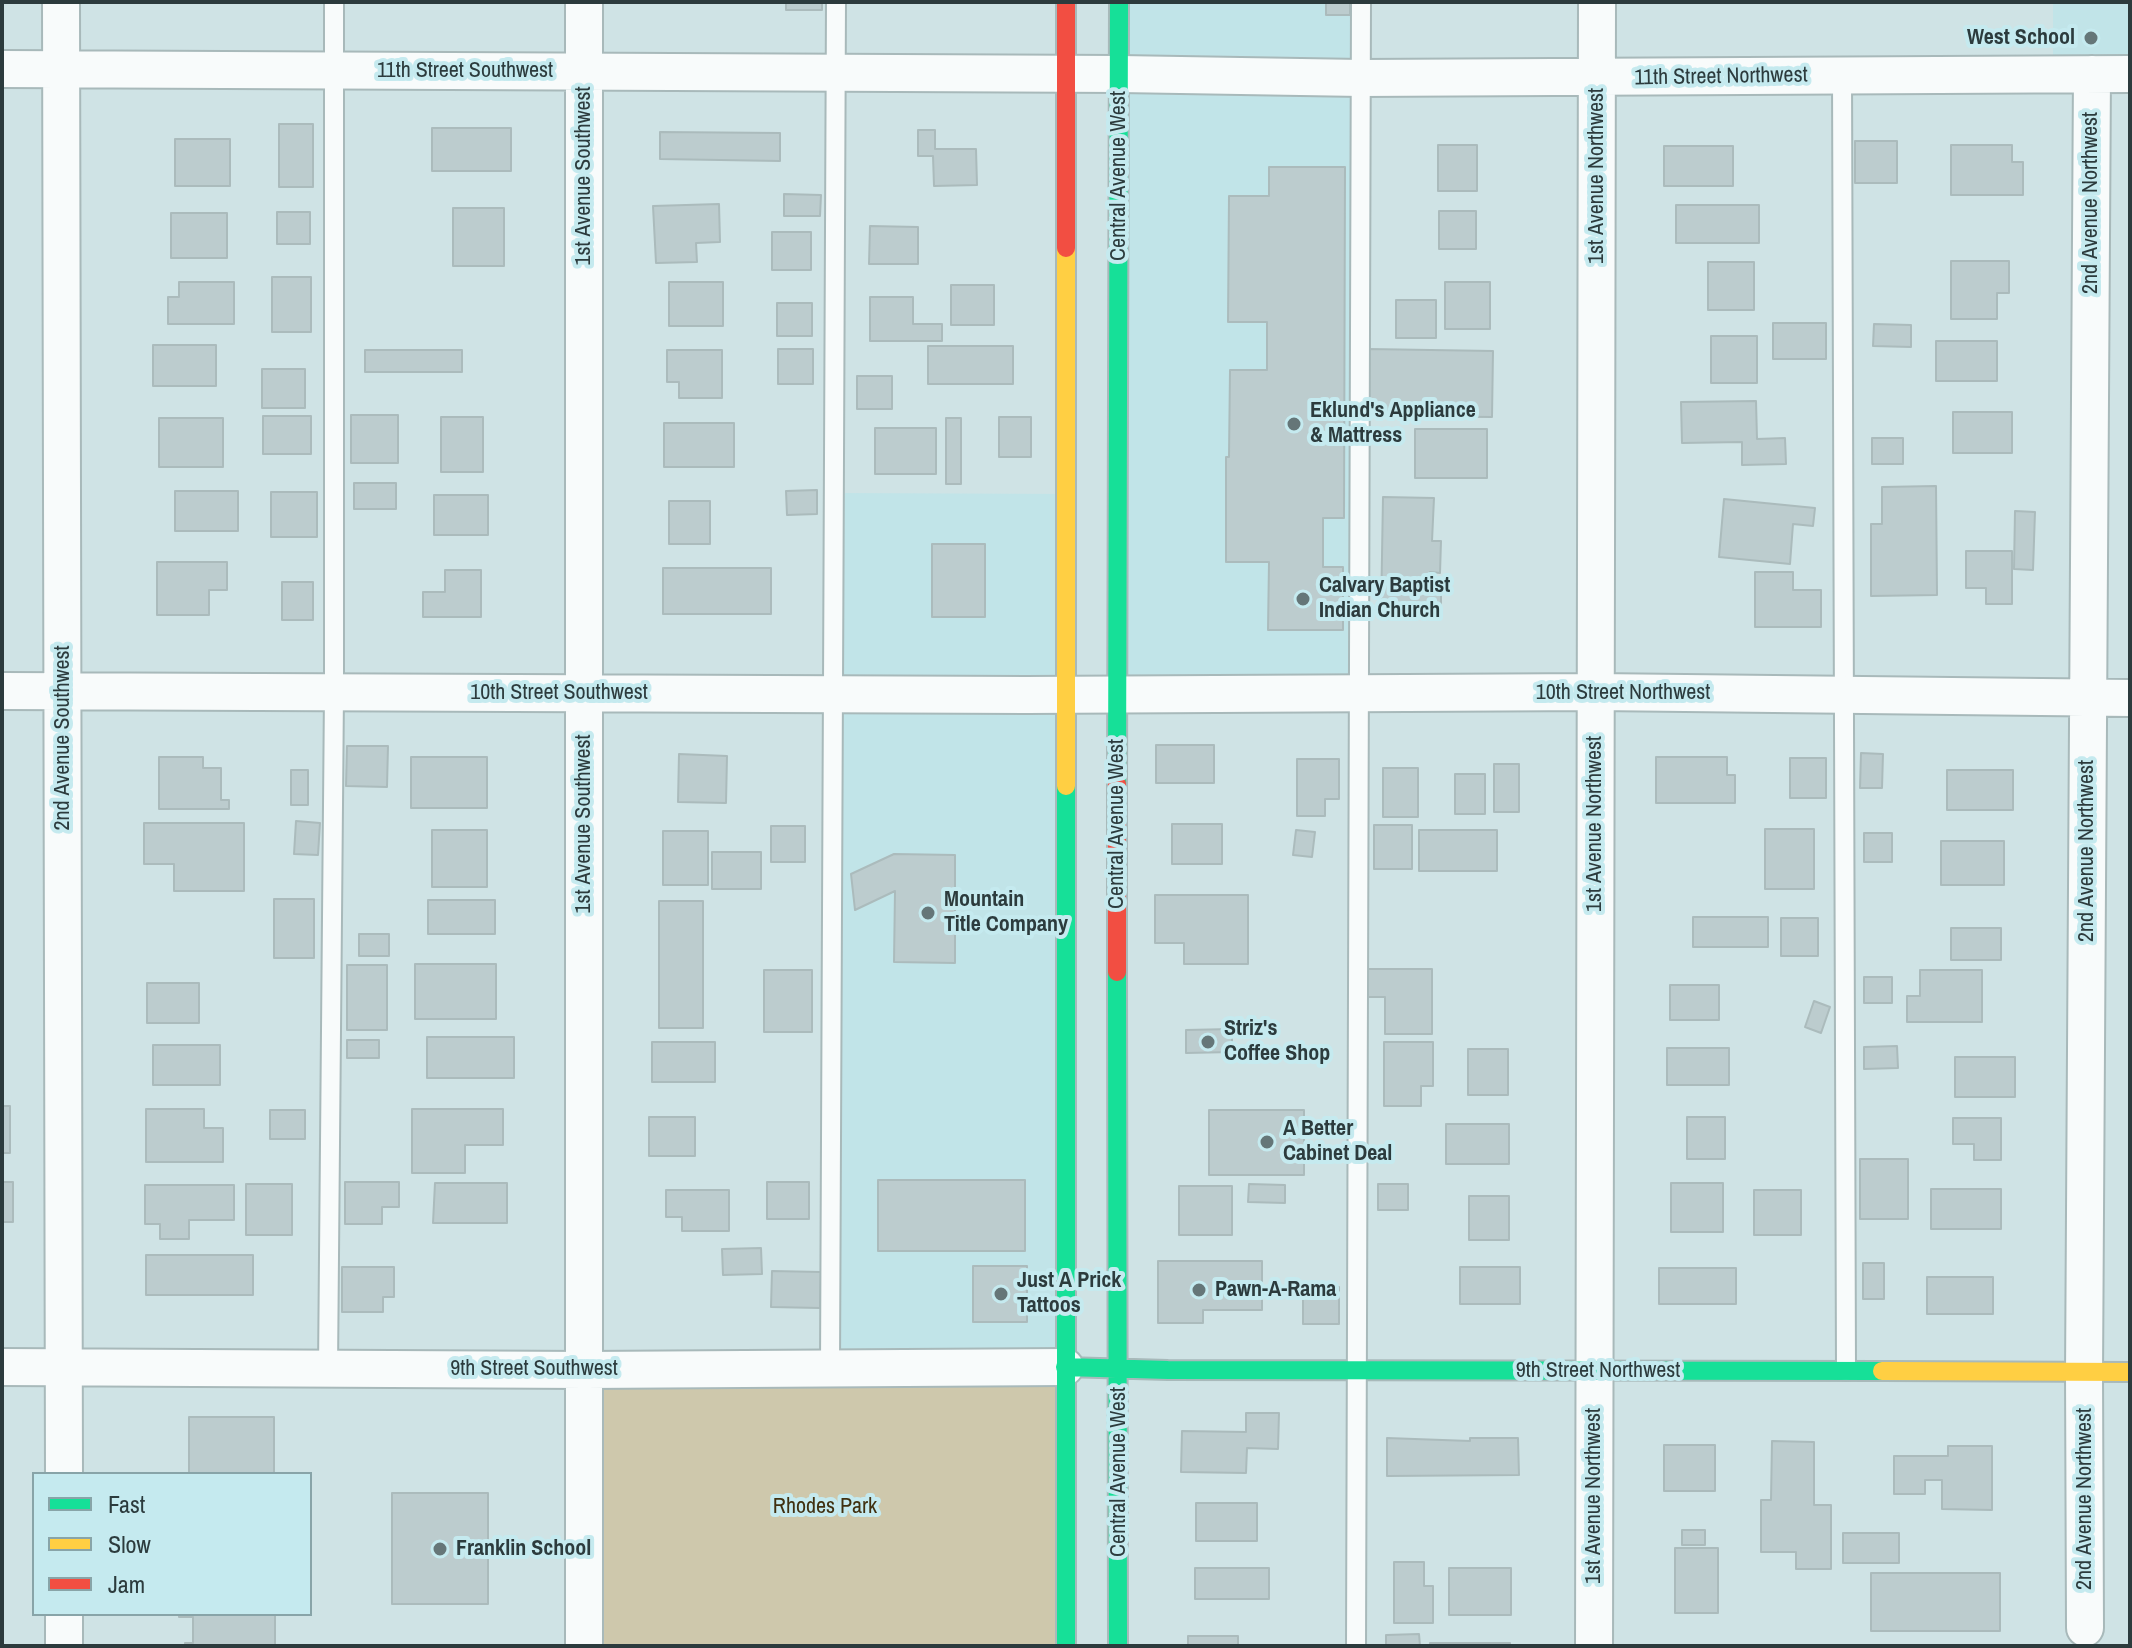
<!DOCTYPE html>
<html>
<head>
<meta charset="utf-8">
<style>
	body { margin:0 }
	#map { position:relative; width:2132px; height:1648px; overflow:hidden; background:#cfe3e5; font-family:"Archivo Narrow",sans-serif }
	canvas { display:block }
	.frame { position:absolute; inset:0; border:4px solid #2c3b3d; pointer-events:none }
	.legend { position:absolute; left:32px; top:1472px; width:280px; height:144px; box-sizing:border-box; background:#c5eaef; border:2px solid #88a4a8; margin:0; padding:10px 14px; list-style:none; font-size:24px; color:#2c3b3d }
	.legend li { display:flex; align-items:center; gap:16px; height:40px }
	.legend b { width:40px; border:2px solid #88a4a8 }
</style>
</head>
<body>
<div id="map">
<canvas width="2132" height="1648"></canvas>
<div class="frame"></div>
<ul class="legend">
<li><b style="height:10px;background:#16e098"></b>Fast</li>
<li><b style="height:10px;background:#ffcf43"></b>Slow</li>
<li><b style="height:10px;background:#f24e42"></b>Jam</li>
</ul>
</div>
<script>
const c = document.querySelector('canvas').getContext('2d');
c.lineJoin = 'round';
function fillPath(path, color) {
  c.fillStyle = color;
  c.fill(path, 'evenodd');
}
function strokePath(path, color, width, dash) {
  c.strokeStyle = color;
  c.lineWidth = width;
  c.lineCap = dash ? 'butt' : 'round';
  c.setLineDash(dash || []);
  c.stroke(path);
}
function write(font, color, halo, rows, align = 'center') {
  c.font = font + ' "Archivo Narrow",sans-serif';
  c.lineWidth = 8;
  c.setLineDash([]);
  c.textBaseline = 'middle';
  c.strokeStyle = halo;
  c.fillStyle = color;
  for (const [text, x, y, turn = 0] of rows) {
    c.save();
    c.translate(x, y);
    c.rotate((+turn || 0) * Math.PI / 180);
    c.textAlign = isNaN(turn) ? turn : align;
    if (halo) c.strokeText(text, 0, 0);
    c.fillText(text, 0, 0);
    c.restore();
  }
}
fillPath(new Path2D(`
	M1119,2H1361L1359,694L1117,695Z
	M2053,2H2130V74H2053Z
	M832,493L1067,494L1065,1367H830Z`), '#c1e4e8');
fillPath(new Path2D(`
	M1065,1367L1066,1646H584L585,1370Z`), '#cec8ac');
const building = new Path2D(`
	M786,2H822V10H786Z
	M1326,2H1350V15H1326Z
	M279,124H313V187H279Z
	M432,128H511V171H432Z
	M918,130H935V149H976L977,185L934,186L933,156H918Z
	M660,132L780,133V161L660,159Z
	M175,139H230V186H175Z
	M1855,141H1897V183H1855Z
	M1438,145H1477V191H1438Z
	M1951,145H2012V162H2023V195H1951Z
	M1664,146H1733V186H1664Z
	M1269,167H1345L1344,518H1323V567H1343V630H1268L1269,562H1226V457H1229L1230,370H1267V322H1228L1229,196H1269Z
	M784,194L821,195L820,216H784Z
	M719,204L720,242L696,243L697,262L656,263L653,206Z
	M1676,205H1759V243H1676Z
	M453,208H504V266H453Z
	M1439,211H1476V249H1439Z
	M277,212H310V244H277Z
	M171,213H227V258H171Z
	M870,226L918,227V264H869Z
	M772,232H811V270H772Z
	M1951,261H2009V293H1997V319H1951Z
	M1708,262H1754V310H1708Z
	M272,277H311V332H272Z
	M179,282H234V324H168V297H179Z
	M669,282H723V326H669Z
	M1445,282H1490V329H1445Z
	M951,285H994V325H951Z
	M870,297H913V324H942V341H870Z
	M1396,300H1436V338H1396Z
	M777,303H812V336H777Z
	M1773,323H1826V359H1773Z
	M1874,324L1911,325V347L1873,346Z
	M1711,336H1757V383H1711Z
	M1936,341H1997V381H1936Z
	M153,345H216V386H153Z
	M928,346H1013V384H928Z
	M778,349H813V384H778Z
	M1368,349L1493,351L1492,417L1367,416Z
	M365,350H462V372H365Z
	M667,350H722V398H679V382H667Z
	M262,369H305V408H262Z
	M857,376H892V409H857Z
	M1756,401L1757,439L1785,438L1786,464L1742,465V442L1682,443L1681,402Z
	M1953,412H2012V453H1953Z
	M351,415H398V463H351Z
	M263,416H311V454H263Z
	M441,417H483V472H441Z
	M999,417H1031V457H999Z
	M159,418H223V467H159Z
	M946,418H961V484H946Z
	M664,423H734V467H664Z
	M875,428H936V474H875Z
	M1415,429H1487V478H1415Z
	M1872,438H1903V464H1872Z
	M354,483H396V509H354Z
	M1936,486L1937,595L1871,596V524H1882V487Z
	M817,490V514L787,515L786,491Z
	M175,491H238V531H175Z
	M271,492H317V537H271Z
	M434,495H488V535H434Z
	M1383,497L1434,498L1432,541H1441L1440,573L1430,572V588H1441V615L1381,614Z
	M1724,499L1815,508L1813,526L1793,524L1790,564L1719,557Z
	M669,501H710V544H669Z
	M2015,511L2035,512L2033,570L2014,569Z
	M932,544H985V617H932Z
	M1966,551H2012V604H1986V588H1966Z
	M157,562H227V590H209V615H157Z
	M663,568H771V614H663Z
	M445,570H481V617H423V592H445Z
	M1755,572H1793V590H1821V627H1755Z
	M282,582H313V620H282Z
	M1156,745H1214V783H1156Z
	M347,746H388L387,787L346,786Z
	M1861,753L1883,754L1882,788H1860Z
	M679,754L727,756L726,803L678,802Z
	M159,757H203V768H221V800H229V809H159Z
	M411,757H487V808H411Z
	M1656,757H1727V775H1735V803H1656Z
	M1790,758H1826V798H1790Z
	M1297,759H1339V799H1325V816H1297Z
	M1494,764H1519V812H1494Z
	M1383,768H1418V817H1383Z
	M291,770H308V805H291Z
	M1947,770H2013V810H1947Z
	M1455,774H1485V814H1455Z
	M296,821L320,823L318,855L294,854Z
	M144,823H244V891H174V864H144Z
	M1172,824H1222V864H1172Z
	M1374,825H1412V869H1374Z
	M771,826H805V862H771Z
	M1765,829H1814V889H1765Z
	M432,830H487V887H432Z
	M1296,830L1315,832L1312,857L1293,855Z
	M1419,830H1497V871H1419Z
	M663,831H708V885H663Z
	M1864,833H1892V862H1864Z
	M1941,841H2004V885H1941Z
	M712,852H761V889H712Z
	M894,854L955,855V963L894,962L895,891L855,910L851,874Z
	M1155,895H1248V964H1184V943H1155Z
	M274,899H314V958H274Z
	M428,900H495V934H428Z
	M659,901H703V1028H659Z
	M1693,917H1768V947H1693Z
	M1781,918H1818V956H1781Z
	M1951,928H2001V960H1951Z
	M359,934H389V956H359Z
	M415,964H496V1019H415Z
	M347,965H387V1030H347Z
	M1368,969H1432V1034H1385V997H1368Z
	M764,970H812V1032H764Z
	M1920,970H1982V1022H1907V996H1920Z
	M1864,977H1892V1003H1864Z
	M147,983H199V1023H147Z
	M1670,985H1719V1020H1670Z
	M1814,1001L1830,1007L1821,1033L1805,1027Z
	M1232,1029V1052L1186,1053V1030Z
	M427,1037H514V1078H427Z
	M347,1040H379V1058H347Z
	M652,1042H715V1082H652Z
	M1384,1042H1433V1086H1421V1106H1384Z
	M153,1045H220V1085H153Z
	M1897,1046L1898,1068L1864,1069V1047Z
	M1667,1048H1729V1085H1667Z
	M1468,1049H1508V1095H1468Z
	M1955,1057H2015V1097H1955Z
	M2,1106H10V1153H2Z
	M146,1109H204V1128H223V1162H146Z
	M412,1109H503V1145H465V1173H412Z
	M270,1110H305V1139H270Z
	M1209,1110H1304V1175H1209Z
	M649,1117H695V1156H649Z
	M1687,1117H1725V1159H1687Z
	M1953,1118H2001V1160H1974V1144H1953Z
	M1446,1124H1509V1164H1446Z
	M1860,1159H1908V1219H1860Z
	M878,1180H1025V1251H878Z
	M2,1182H13V1222H2Z
	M345,1182H399V1207H382V1224H345Z
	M767,1182H809V1219H767Z
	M435,1183H507V1223H433Z
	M1671,1183H1723V1232H1671Z
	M246,1184H292V1235H246Z
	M1249,1184L1285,1185V1203L1248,1202Z
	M1378,1184H1408V1210H1378Z
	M145,1185H234V1220H189V1239H160V1224H145Z
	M1179,1186H1232V1235H1179Z
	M1931,1189H2001V1229H1931Z
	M666,1190H729V1231H682V1217H666Z
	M1754,1190H1801V1235H1754Z
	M1469,1196H1509V1240H1469Z
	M761,1248L762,1274L723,1275L722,1249Z
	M146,1255H253V1295H146Z
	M1158,1261H1262V1310H1203V1323H1158Z
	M1863,1263H1884V1299H1863Z
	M973,1266H1027V1322H973Z
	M342,1267H394V1297H383V1312H342Z
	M1460,1267H1520V1304H1460Z
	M1659,1268H1736V1304H1659Z
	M772,1271L821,1272L820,1308L771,1307Z
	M1927,1277H1993V1314H1927Z
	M1339,1287V1324H1303V1288Z
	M1246,1413H1279L1278,1449L1247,1448L1246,1473L1181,1472L1182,1431L1246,1432Z
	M189,1417H274V1474H189Z
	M1387,1438L1470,1441V1438H1518L1519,1475L1387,1476Z
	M1772,1441L1814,1442V1505H1831V1569H1796V1552H1761V1500H1771Z
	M1664,1445H1715V1491H1664Z
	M1948,1446H1992V1510L1942,1509V1480H1925V1494H1894V1456H1948Z
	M392,1493H488V1604H392Z
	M1196,1503H1257V1541H1196Z
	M1682,1530H1705V1545H1682Z
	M1843,1533H1899V1563H1843Z
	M1675,1548H1718V1613H1675Z
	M1394,1562H1424V1586H1433V1623H1394Z
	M1195,1568H1269V1599H1195Z
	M1449,1568H1511V1615H1449Z
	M1871,1573H2000V1631H1871Z
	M179,1614H275V1646H185V1643H193V1617H179Z
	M1419,1634L1420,1646H1386V1635Z
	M1188,1636H1238V1646H1188Z
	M1430,1643H1510V1646H1430Z`);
fillPath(building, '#bcccce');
strokePath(building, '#abbbbc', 2);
const lane = new Path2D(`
	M1842,75L1846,1371
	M830,1367L836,2
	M328,1368L334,692V2
	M1356,1646L1361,2`);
const street = new Path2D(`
	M61,2L64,1474
	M584,2V1646
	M2,69L1120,74L1361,78L2130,74
	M2,691L1026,695L1596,692L2130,698
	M2,1367L585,1370L1065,1367
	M64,1614V1646
	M2085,1628L2084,1372L2092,74
	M1594,1646L1597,2`);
const fast = new Path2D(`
	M1117,784L1119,2
	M1066,786V1646
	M1117,972L1118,1646
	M1065,1367L1168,1370L1882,1371`);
const slow = new Path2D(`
	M1066,248V786
	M1882,1371L2130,1372`);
const jam = new Path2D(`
	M1066,2V248
	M1117,784V972`);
strokePath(lane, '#a8b9ba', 22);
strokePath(street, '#a8b9ba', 40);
strokePath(fast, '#a8b9ba', 22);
strokePath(slow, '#a8b9ba', 22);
strokePath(jam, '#a8b9ba', 22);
strokePath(lane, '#f8fbfb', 18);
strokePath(street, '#f8fbfb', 36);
strokePath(fast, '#16e098', 18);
strokePath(slow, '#ffcf43', 18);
strokePath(jam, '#f24e42', 18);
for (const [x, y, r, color] of [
	[2091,38,8,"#657678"],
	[1294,424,8,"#657678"],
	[1303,599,8,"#657678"],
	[928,913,8,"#657678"],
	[1208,1042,8,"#657678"],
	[1267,1142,8,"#657678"],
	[1199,1290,8,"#657678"],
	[1001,1294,8,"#657678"],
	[440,1549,8,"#657678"]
]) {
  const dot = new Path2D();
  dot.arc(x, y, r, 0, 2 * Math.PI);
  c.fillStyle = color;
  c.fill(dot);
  strokePath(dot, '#c5eaef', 3);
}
write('bold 22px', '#2c3b3d', '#c5eaef', [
	["West School",2075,38,"right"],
	["Eklund's Appliance",1310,411],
	["& Mattress",1310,436],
	["Calvary Baptist",1319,586],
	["Indian Church",1319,611],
	["Mountain",944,900],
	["Title Company",944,925],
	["Striz's",1224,1029],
	["Coffee Shop",1224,1054],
	["A Better",1283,1129],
	["Cabinet Deal",1283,1154],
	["Just A Prick",1017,1281],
	["Tattoos",1017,1306],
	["Pawn-A-Rama",1215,1290],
	["Franklin School",456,1549]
], 'left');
write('22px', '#2c3b3d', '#c5eaef', [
	["11th Street Southwest",465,71],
	["11th Street Northwest",1721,77,-1],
	["1st Avenue Southwest",584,176,-90],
	["Central Avenue West",1119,176,-90],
	["1st Avenue Northwest",1597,176,-90],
	["2nd Avenue Northwest",2091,203,-90],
	["10th Street Southwest",559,693],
	["10th Street Northwest",1623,693],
	["2nd Avenue Southwest",63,738,-90],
	["1st Avenue Southwest",584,824,-90],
	["Central Avenue West",1117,824,-90],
	["1st Avenue Northwest",1595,824,-90],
	["2nd Avenue Northwest",2087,851,-90],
	["9th Street Southwest",534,1369],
	["9th Street Northwest",1598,1371],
	["Central Avenue West",1119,1472,-90],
	["1st Avenue Northwest",1594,1496,-90],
	["2nd Avenue Northwest",2085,1499,-90]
]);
write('22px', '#403010', '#c5eaef', [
	["Rhodes Park",825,1507]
]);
</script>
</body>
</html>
